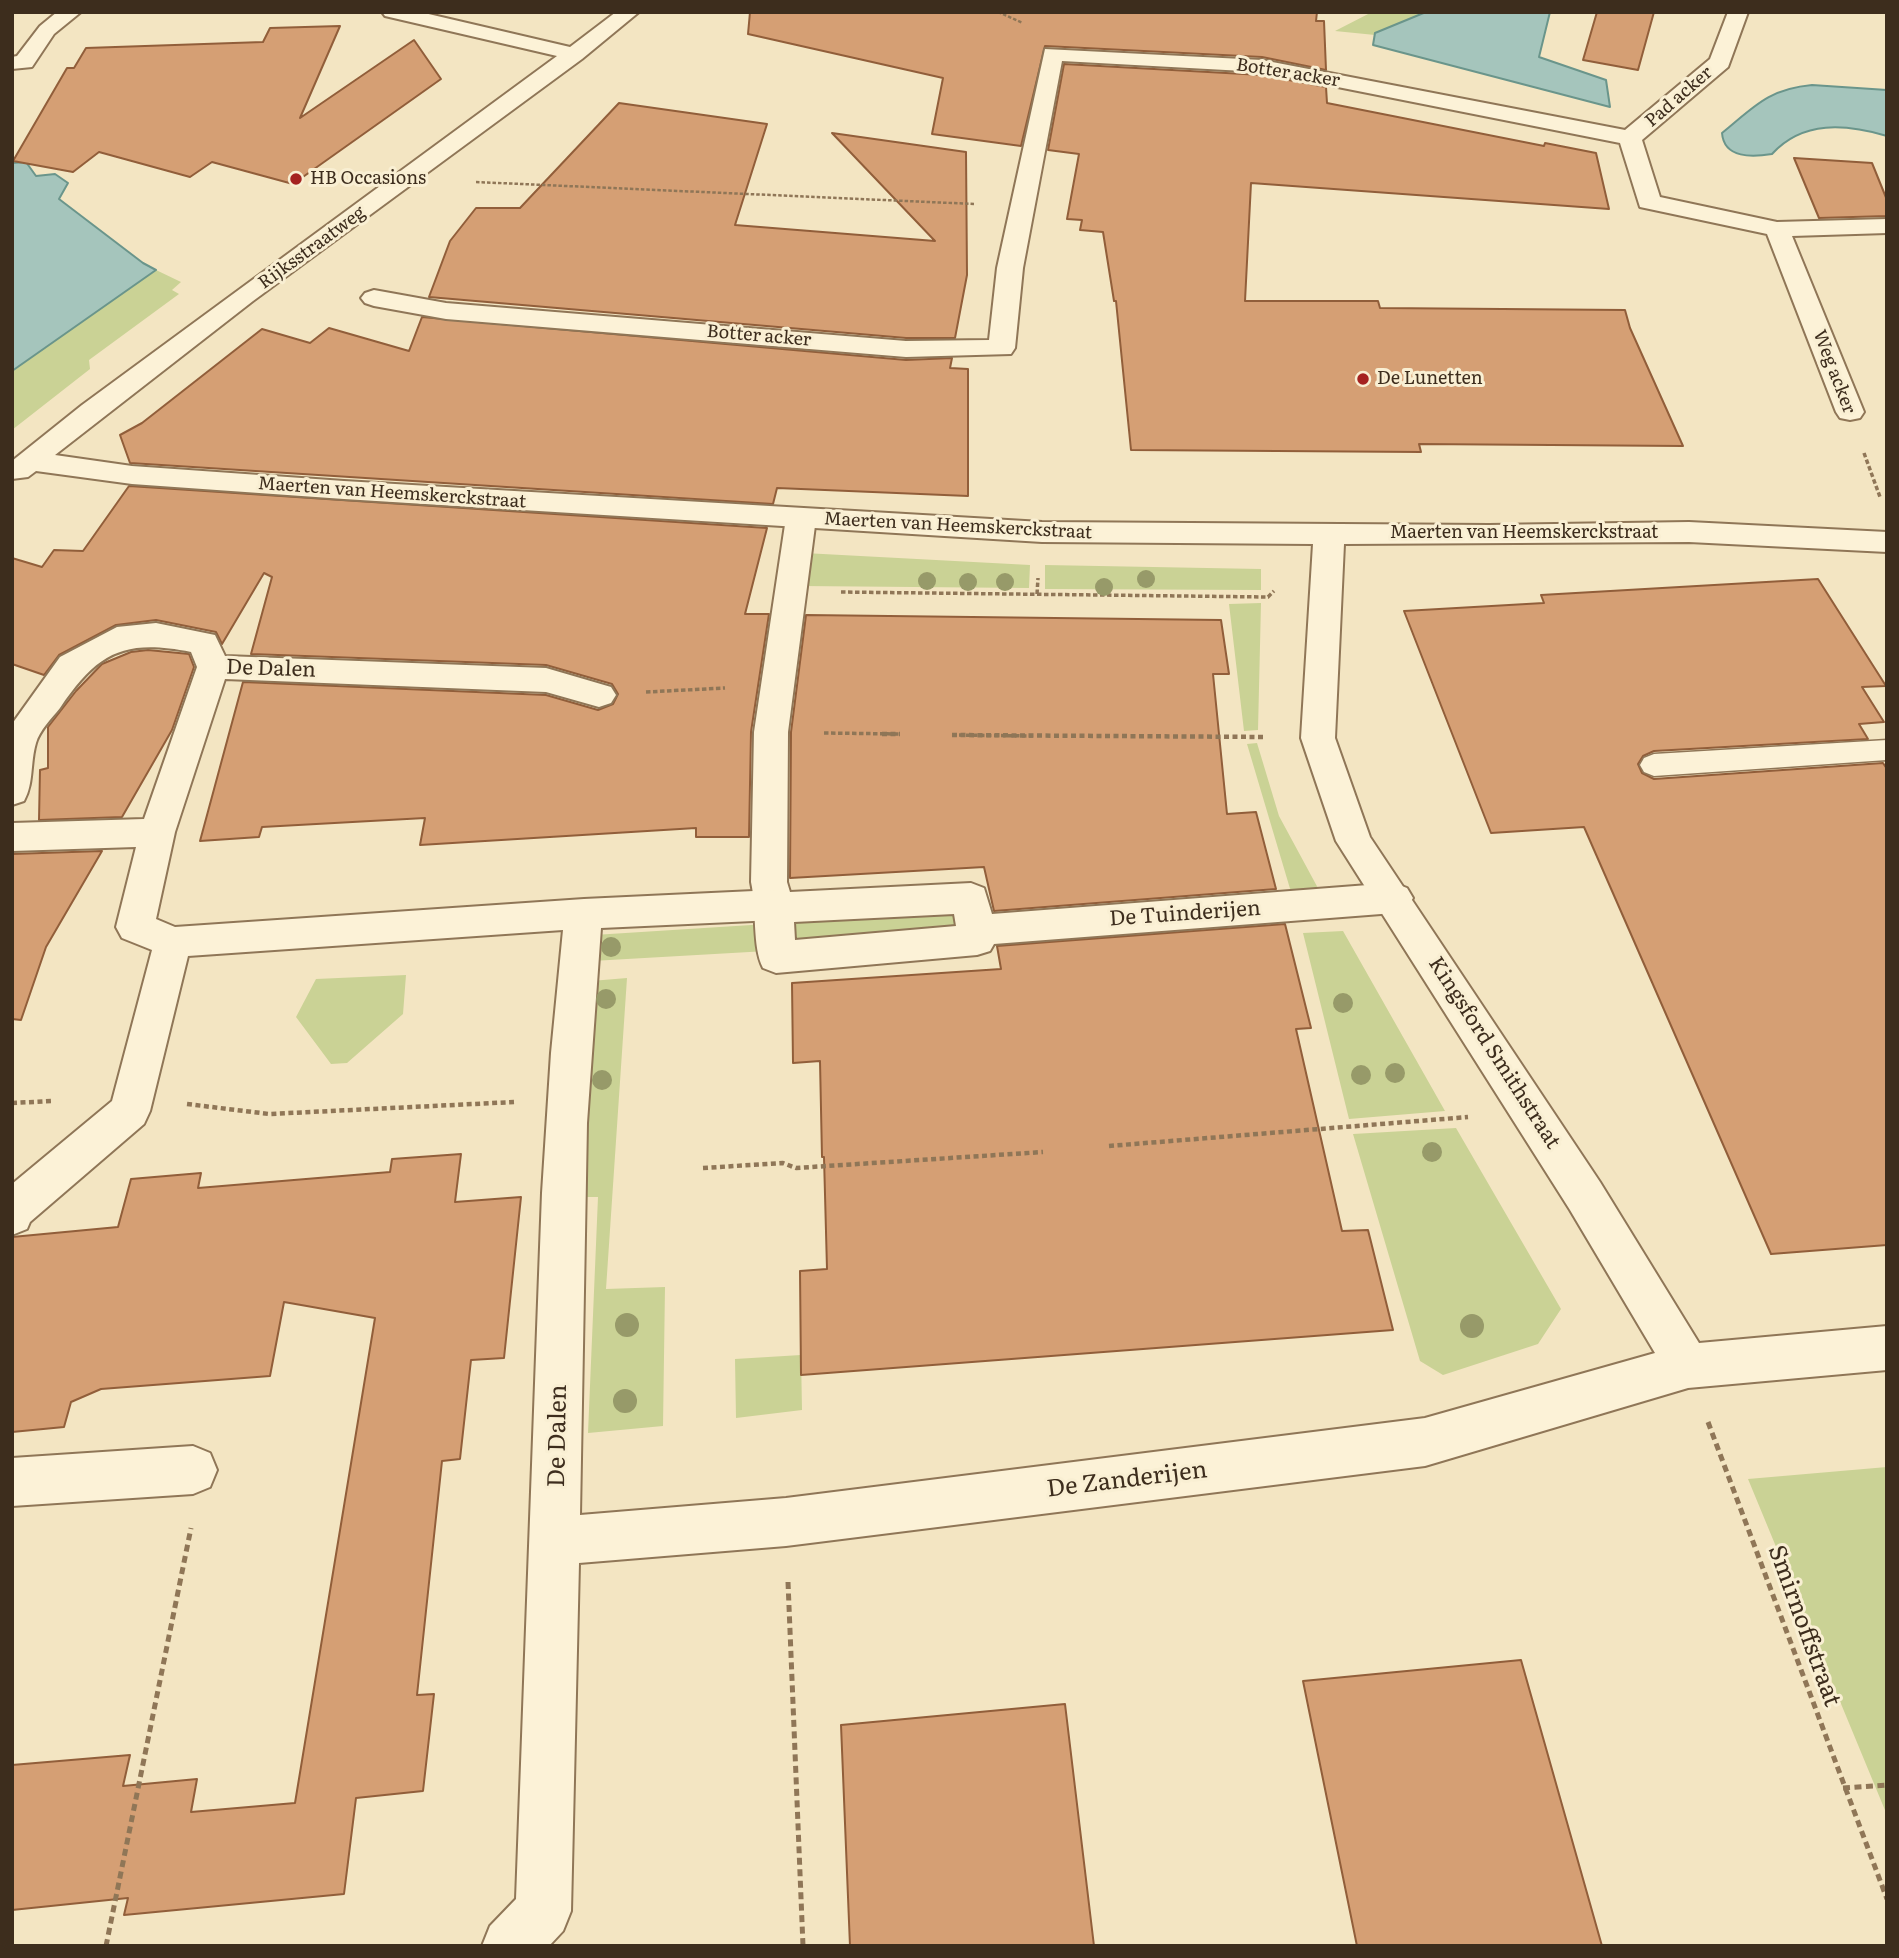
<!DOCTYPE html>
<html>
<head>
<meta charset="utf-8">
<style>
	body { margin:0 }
	#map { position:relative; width:1899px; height:1958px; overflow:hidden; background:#f3e5c2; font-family:Literata,serif }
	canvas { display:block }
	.frame { position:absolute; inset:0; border:14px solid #3d2d1d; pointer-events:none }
</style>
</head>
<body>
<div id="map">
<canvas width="1899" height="1958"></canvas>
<div class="frame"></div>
</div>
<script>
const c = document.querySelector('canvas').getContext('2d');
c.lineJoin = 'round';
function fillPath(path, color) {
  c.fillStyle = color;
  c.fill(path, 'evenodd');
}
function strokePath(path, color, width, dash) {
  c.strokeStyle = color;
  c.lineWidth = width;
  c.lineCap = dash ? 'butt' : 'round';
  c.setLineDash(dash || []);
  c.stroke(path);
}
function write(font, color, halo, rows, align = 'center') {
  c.font = font + ' Literata,serif';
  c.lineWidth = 6;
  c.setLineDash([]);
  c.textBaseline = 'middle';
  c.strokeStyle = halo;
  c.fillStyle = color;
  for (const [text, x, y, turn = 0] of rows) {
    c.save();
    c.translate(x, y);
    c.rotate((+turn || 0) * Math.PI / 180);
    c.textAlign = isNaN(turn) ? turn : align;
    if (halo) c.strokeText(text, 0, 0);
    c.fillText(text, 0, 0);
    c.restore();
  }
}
fillPath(new Path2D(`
	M1372,12H1426L1375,35L1335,31Z
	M156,270L181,282L172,290L179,294L89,360L90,369L12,430V371Z
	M804,553L1030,565L1029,588L800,586Z
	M1045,565L1261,569V590L1045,589Z
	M1261,603L1258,730L1244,731L1229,604Z
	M1257,743L1279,816L1319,890L1291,892L1247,744Z
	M957,913L961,938L788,949L786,921Z
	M767,924V951L592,961L594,935Z
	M1343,931L1445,1111L1349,1119L1303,933Z
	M406,975L403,1014L347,1063L331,1064L296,1017L316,979Z
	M627,978L606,1289L665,1287L663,1426L588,1433L598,1197H576L591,981Z
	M1456,1128L1561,1309L1538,1344L1443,1375L1420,1361L1353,1134Z
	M801,1355L802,1410L736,1418L735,1359Z
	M1887,1467V1815L1748,1479Z`), '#cad295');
const water = new Path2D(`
	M1426,12H1550L1539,57L1606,80L1610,107L1373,45L1375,33Z
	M1812,85L1887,90V136C1846,124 1803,120 1772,154C1753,157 1724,159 1722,133C1754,107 1768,89 1812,85Z
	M26,162L36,176L55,174L68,183L59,199L143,263L156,270L12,371V163Z`);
fillPath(water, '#a5c5bc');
strokePath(water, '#6a958b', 2);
const building = new Path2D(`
	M750,12H1317L1316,21H1324L1326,70L1262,57L1045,46L1021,146L932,134L943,78L748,34Z
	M1597,12H1654L1638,70L1583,60Z
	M340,26L300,118L414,40L441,79L293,184L212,162L190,177L99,152L73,172L13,161L67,68H74L86,48L263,42L270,28Z
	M1064,64L1262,75L1326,87L1327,103L1544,146L1545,143L1596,153L1609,209L1251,183L1245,301H1378L1380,308L1625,310L1630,328L1683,446L1419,444L1421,452L1131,450L1116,301H1114L1103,232L1080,230L1082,220L1067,219L1079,154L1048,150Z
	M619,103L767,124L735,225L935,241L832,133L966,152L967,275L955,338H906L429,297L450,241L476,208H520Z
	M1794,158L1872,163L1887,200V216L1819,218Z
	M422,317L906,360L952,358L950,368L968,369V496L777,488L773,504L130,463L120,435L142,423L262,329L310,343L329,328L409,351Z
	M129,486L767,528L745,614H769L751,732L749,837H696V828L420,845L425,818L262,827L259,837L200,841L243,682L546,695L598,710L613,704L618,694L612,684L546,665L251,654L272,577L264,573L222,644L216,632L156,620L116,625L59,655L44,675L12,664V558L42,567L54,550L83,551Z
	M1818,579L1886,686L1862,687L1884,722L1859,724L1868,739L1654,751L1643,756L1638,764L1642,773L1654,779L1883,763L1887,769V1245L1771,1254L1584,827L1491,833L1404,611L1544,603L1541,595Z
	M806,615L1221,620L1229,674H1213L1227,814L1256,812L1276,889L994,911L984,867L790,878L791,732Z
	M148,650L189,654L194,667L172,730L122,817L39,820L40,770L48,768V727L76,691L102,664L131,652Z
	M102,851L46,947L21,1020L12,1019V854Z
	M1285,924L1311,1028L1296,1029L1342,1231L1368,1230L1393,1330L801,1375L800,1271L827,1269L824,1157H822L820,1061L793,1063L792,983L1001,969L997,946Z
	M461,1154L455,1202L521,1197L504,1358L471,1360L460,1459L442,1461L417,1695L434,1694L423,1791L356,1798L344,1894L124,1915L128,1898L12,1910V1765L130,1755L123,1786L197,1779L191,1812L295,1803L375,1318L284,1302L270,1376L101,1389L71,1402L64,1427L12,1432V1237L118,1227L131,1179L201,1173L198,1188L390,1172L392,1159Z
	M1521,1660L1602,1946H1357L1303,1681Z
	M1065,1704L1094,1946H850L841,1725Z`);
fillPath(building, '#d59f74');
strokePath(building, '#915e3a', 2);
const service = new Path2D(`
	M1887,740V760L1654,776L1644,772L1640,765L1644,758L1654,754Z`);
const pedestrian = new Path2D(`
	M801,508L812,511L816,518L788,732L787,882L790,892L971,883L984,888L992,914L1394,883L1407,888L1413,898L1407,908L1394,913L994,944L990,951L977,955L776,973L763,968C752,947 757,909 751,882L754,732L786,518L790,511ZM954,914L956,926L795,940L794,922Z`);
const minor = new Path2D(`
	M57,12H81L54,34L32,67L12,69V57L17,56L40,26Z
	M382,12H420L570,47L616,12H639L582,59L253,301L55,455L132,466L344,481L1042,522L1489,525L1689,522L1887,532V552L1689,542L1344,544L1335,738L1370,837L1600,1182L1699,1343L1887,1326V1370L1688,1388L1425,1466L786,1546L579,1563L571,1911L563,1931L549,1946H482L490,1926L516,1899L542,1193L551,1053L563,930L188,956L150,1111L144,1124L30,1222L27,1229L12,1235V1184L112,1101L152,950L122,938L116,927L136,847L12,851V823L144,819L197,667L191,652C124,639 98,652 60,708C52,718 39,731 36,743C30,763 34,783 24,801L12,805V724L60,657L117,627L156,623L215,635L225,656L546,668L611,687L616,695L611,703L599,707L546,692L225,679L175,832L156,919L175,927L584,899L775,890L788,895L794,905L788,915L775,920L601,928L587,1123L580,1515L786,1498L1425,1418L1655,1353L1570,1210L1336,841L1301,738L1313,544L1042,542L344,499L132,484L36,471L28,477L12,479V461L82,405L557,56L385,16Z
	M1728,12H1748L1728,67L1642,140L1660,197L1777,222L1887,219V233L1792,236L1864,412L1860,418L1850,420L1840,418L1836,412L1767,234L1640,207L1620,143L1262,72L1062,61L1023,268L1015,348L1011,354L906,357L446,319L374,306L365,303L361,298L365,293L374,290L446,303L906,341L989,340L997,268L1045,49L1262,60L1625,130L1710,59Z
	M193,1446L210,1453L217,1470L210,1487L193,1494L12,1506V1458Z`);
strokePath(service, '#8f7657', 3);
strokePath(pedestrian, '#8f7657', 4);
strokePath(minor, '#8f7657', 4);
strokePath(new Path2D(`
	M998,12L1023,23
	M476,182L974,204`), '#8f7657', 2.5, [3.5, 2]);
strokePath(new Path2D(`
	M1864,453L1880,497
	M841,592L1268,597L1274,591
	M1037,594L1038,578
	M646,692L725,688
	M824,733L900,734
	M952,735L1033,736`), '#8f7657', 3.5, [4.5, 2.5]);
strokePath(new Path2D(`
	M882,734H900
	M952,735L1266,737
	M12,1103L53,1101
	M187,1104L269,1114L514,1102
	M1109,1146L1468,1117
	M703,1168L783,1163L796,1168L1043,1152`), '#8f7657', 4.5, [5, 3.5]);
strokePath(new Path2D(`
	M1708,1422L1887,1899
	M788,1582L803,1946
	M1843,1788L1887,1785
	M106,1946L191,1528`), '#8f7657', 5, [7, 4.5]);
fillPath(service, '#fcf2d7');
fillPath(pedestrian, '#fcf2d7');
fillPath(minor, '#fcf2d7');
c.fillStyle = '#979a69';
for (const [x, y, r] of [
	[1146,579,9],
	[927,581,9],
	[968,582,9],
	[1005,582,9],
	[1104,587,9],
	[611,947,10],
	[606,999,10],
	[1343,1003,10],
	[1395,1073,10],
	[1361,1075,10],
	[602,1080,10],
	[1432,1152,10],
	[627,1325,12],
	[1472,1326,12],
	[625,1401,12]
]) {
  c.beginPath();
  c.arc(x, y, r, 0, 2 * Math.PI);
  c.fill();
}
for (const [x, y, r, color] of [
	[296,179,7,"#a52220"],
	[1363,379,7,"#a52220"]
]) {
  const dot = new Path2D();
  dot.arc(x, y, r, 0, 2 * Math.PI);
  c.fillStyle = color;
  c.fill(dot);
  strokePath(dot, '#f9efd3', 2.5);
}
write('18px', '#3d2d1d', '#f9efd3', [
	["Botter acker",1288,73,9],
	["Pad acker",1679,97,-41],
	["Rijksstraatweg",312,248,-36],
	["Botter acker",759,336,5],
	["Weg acker",1834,372,69],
	["Maerten van Heemskerckstraat",392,493,4],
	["Maerten van Heemskerckstraat",958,526,3],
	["Maerten van Heemskerckstraat",1524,533]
]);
write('18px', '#3d2d1d', '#f9efd3', [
	["HB Occasions",310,179],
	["De Lunetten",1377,379]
], 'left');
write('21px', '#3d2d1d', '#f9efd3', [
	["De Dalen",271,669,2],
	["De Tuinderijen",1185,914,-4],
	["Kingsford Smithstraat",1494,1053,57]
]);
write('24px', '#3d2d1d', '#f9efd3', [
	["De Dalen",558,1436,-89],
	["De Zanderijen",1127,1480,-7],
	["Smirnoffstraat",1804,1626,70]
]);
</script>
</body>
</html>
